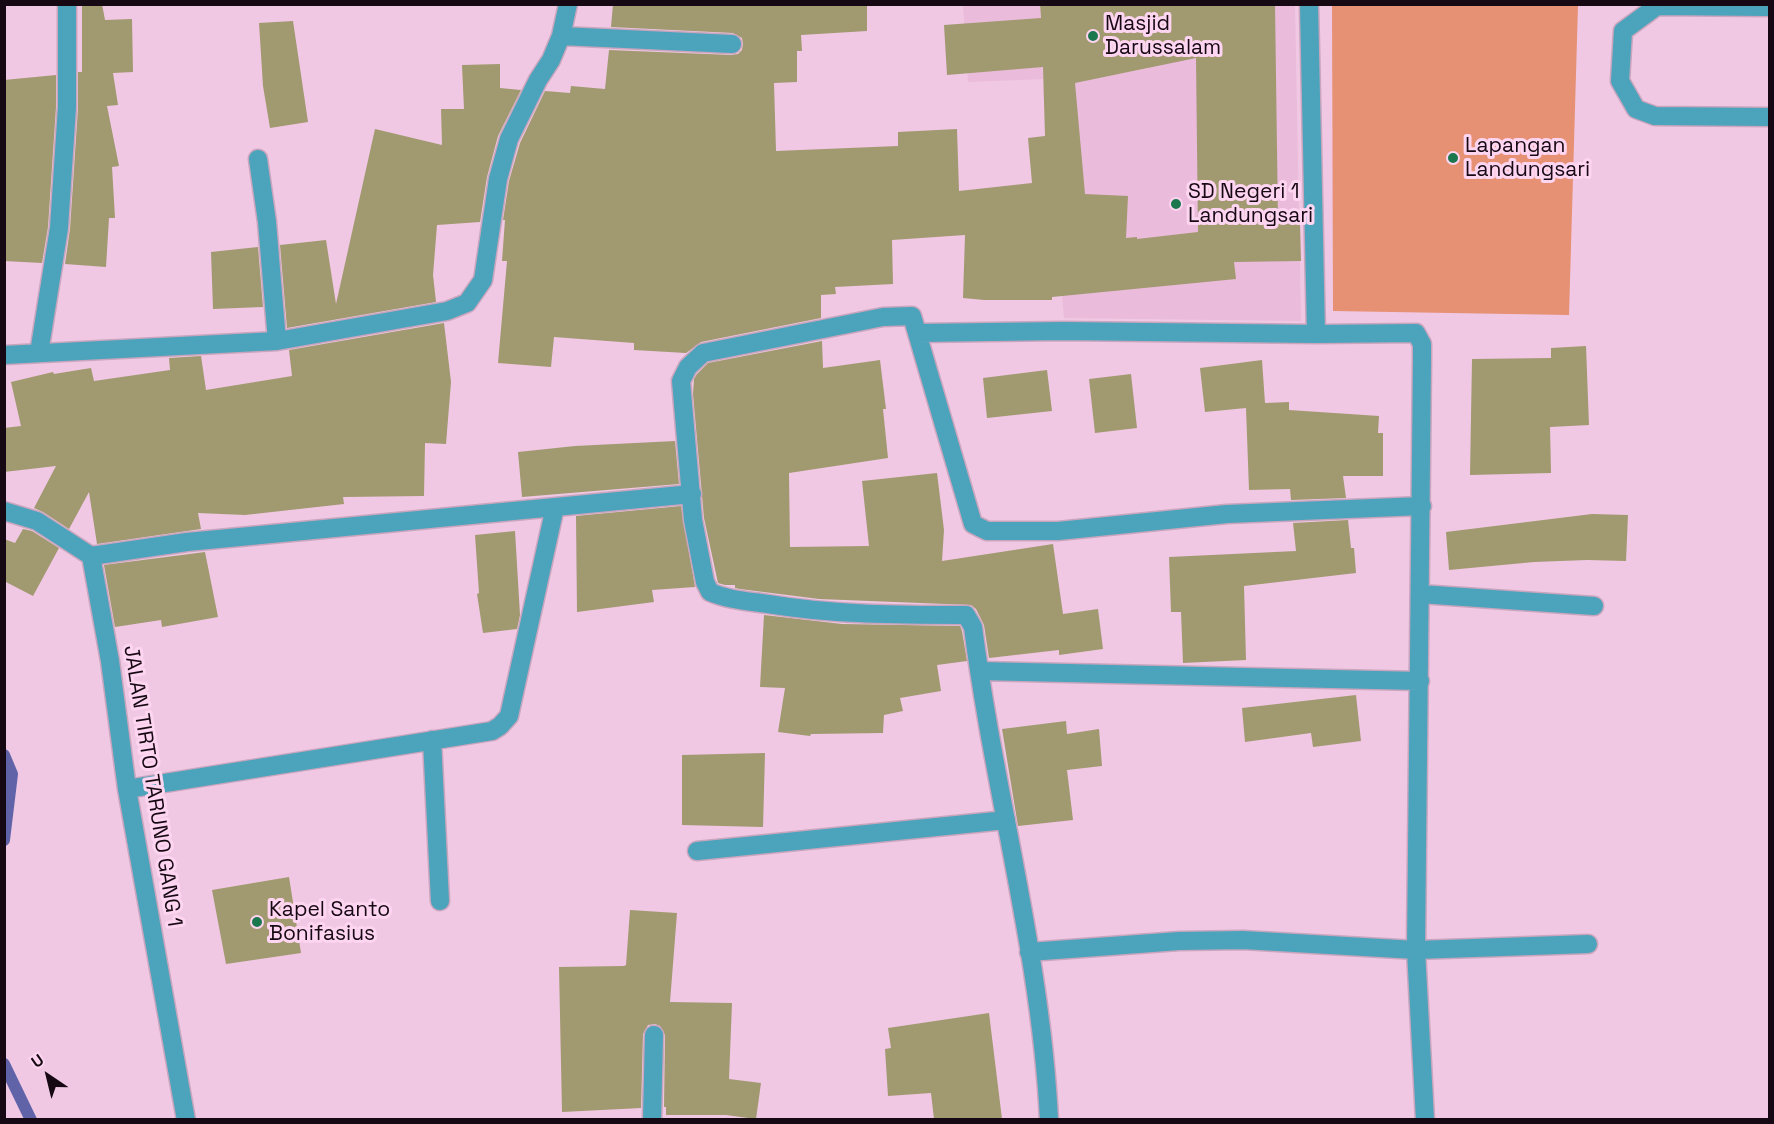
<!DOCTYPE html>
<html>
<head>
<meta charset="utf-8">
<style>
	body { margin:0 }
	#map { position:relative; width:1774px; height:1124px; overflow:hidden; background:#f0c8e3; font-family:"Space Grotesk",sans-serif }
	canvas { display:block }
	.frame { position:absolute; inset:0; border:6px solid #160913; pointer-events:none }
	.north { position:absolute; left:18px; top:1046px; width:60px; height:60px; -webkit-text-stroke:4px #fed5f0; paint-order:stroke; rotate:325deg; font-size:16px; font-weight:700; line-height:24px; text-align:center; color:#160913 }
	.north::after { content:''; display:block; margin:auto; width:21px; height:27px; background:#160913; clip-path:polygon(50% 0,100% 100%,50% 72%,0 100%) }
</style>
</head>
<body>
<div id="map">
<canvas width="1774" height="1124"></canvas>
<div class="frame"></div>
<div class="north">U</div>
</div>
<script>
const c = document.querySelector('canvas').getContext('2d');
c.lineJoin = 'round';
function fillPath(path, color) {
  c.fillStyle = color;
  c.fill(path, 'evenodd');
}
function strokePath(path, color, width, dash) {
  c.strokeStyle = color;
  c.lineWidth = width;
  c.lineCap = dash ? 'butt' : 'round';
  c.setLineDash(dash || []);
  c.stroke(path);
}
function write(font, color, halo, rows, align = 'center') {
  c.font = font + ' "Space Grotesk",sans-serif';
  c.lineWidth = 6;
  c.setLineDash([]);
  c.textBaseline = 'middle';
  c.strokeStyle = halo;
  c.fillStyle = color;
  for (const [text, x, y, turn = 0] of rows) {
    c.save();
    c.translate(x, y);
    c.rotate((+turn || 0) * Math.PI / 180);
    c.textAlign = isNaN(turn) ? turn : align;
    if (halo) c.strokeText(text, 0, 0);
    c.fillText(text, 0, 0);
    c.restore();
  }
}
fillPath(new Path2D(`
	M963,5H1040L1043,79L968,82Z
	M1140,5H1295L1301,321L1064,318L1043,89L1149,68Z`), '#eabbda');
fillPath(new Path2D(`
	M1332,5H1578L1569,315L1333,311Z`), '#e69074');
strokePath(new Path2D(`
	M4,755L12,774L4,840
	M4,1064L31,1120`), '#6163a9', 12);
fillPath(new Path2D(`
	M82,4H102L105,20L132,19L133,72L113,73L118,105L107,106L119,166L112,167L115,218H109L106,267L65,264L70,229L78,108V72H82Z
	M613,4H867V31L801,35L802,51H797V82L774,83L776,151L898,146V132L957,129L959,191L1032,183L1028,138L1045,136L1043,67L947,75L944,25L1041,18L1040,4H1275L1278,222H1300L1301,261L1234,262L1236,279L1052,297V300H984L963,298L965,235L892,240L893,284L835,287L836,294L821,295V318L701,342L686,353L634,350V343L554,337L551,367L498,363L507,261H502L505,220H503L509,181L520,143L545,91L570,93L571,86L605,89L609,50L731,55L738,54L742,50L743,44L742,38L733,33L611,27ZM1196,58L1198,232L1137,239V237L1126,238L1128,196L1085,194L1075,83Z
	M293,21L308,122L270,128L263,86L259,23Z
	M500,64V88L521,90L498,136L487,177L480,222L437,225L433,275L436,302L287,328L280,245L326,240L336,304L375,129L442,145L441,109H464L462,65Z
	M56,75V107L48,227L42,263L4,261V80Z
	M258,247L263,307L213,309L211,252Z
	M444,323L451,382L446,444L425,443L424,496L343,497L344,504L245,515L198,513L201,529L97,544L89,492L69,529L43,512L34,508L56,466L4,472V428L21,426L11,382L53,372L54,374L91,368L94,381L170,370L169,358L201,356L206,390L292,376L289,350Z
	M822,341L823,368L880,360L886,409H883L888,458L789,473L790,547L869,546L862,481L937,473L944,530L942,561L1053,544L1063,614L1098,609L1103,649L1059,655V650L989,658L984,625L976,609L971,605L819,599L740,589L735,588V585H725L718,583L704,518L693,394L694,379L697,374L708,363Z
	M1586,346L1589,425L1550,427L1551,473L1470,475L1472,359L1551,358V348Z
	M1262,360L1265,403L1289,402V410L1379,416L1378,433H1383V476H1343L1346,498L1291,500L1290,489L1249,490L1246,408L1205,412L1200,368Z
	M1047,370L1052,411L987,418L983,378Z
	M1131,374L1137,428L1095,433L1089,379Z
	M675,441L679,484L522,497L518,452L575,446Z
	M681,506L695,587L652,590L654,602L577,612L576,516Z
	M1592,514L1628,515L1626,561L1587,560L1534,562L1449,570L1446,532Z
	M1348,520L1351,548H1354L1356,573L1244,586L1246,660L1183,663L1181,612H1171L1169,557L1296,551L1293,523Z
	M23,529L32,531L59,548L33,596L4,581V539L15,543Z
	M515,531L520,615L517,629L483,633L477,594L479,593L475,535Z
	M205,552L218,617L162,627L161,620L115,627L104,565Z
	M764,615L842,624L960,626L962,631L967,661L937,665L941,691L900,698L903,711L884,715L883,733L811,734L810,736L778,732L785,688L760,687Z
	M1356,695L1361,741L1313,747L1311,733L1245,742L1242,708Z
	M1066,721L1067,734L1099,729L1102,766L1067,770L1073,820L1018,826L1002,729Z
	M765,753L763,827L682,825V755Z
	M289,877L301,953L226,964L212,890Z
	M630,910L677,913L670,1002L732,1003L729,1079L761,1083L756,1119L726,1115H666V1107H664L665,1035L660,1026L655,1024L648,1025L643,1034L641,1108L562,1112L559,967L624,966L626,965Z
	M989,1013L1002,1119H934L931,1093L888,1096L885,1049L891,1048L888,1028Z`), '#a19970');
const service = new Path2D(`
	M1770,7L1657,6L1623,31L1620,81L1636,109L1655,116L1770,117`);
const minor = new Path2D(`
	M1309,4L1316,334
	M561,36L732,44
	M258,159L267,222L277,341
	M917,333L1063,331L1316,334L1416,333L1422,344V359L1416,950L1425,1120
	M39,353L59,228L67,107V4
	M4,355L277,341L447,311L467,303L483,280L498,179L509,139L538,80L551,60L561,36L568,4
	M4,511L37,521L91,556L110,661L127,789L186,1120
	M91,556L187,542L692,494
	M1420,594L1594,606
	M979,671L1420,681
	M432,740L440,901
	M127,789L492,731L500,726L509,716L555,507
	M697,851L1006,820
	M1029,952L1179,941L1243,940L1416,950L1588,944
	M652,1120L654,1035
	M1049,1120C1041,954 994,792 973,627L966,615C900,615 834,615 768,604C748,601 728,600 710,592L705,582L693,520L681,381L688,367L703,353L883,317L912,316L973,524L987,531H1058L1227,514L1422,506`);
strokePath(service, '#c9a6be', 21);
strokePath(minor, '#c9a6be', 21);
strokePath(service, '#4ba3bc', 18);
strokePath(minor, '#4ba3bc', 18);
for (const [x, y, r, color] of [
	[1093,36,6,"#1b784e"],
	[1453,158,6,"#1b784e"],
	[1176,204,6,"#1b784e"],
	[257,922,6,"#1b784e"]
]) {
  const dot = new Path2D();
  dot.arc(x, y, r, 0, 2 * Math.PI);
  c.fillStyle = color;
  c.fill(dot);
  strokePath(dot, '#fed5f0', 2);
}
write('21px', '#160913', '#fed5f0', [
	["Masjid",1105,24],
	["Darussalam",1105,48],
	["Lapangan",1465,146],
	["Landungsari",1465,170],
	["SD Negeri 1",1188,192],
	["Landungsari",1188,216],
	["Kapel Santo",269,910],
	["Bonifasius",269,934]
], 'left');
write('21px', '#160913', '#fed5f0', [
	["JALAN TIRTO TARUNO GANG 1",152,786,81]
]);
</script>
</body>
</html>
